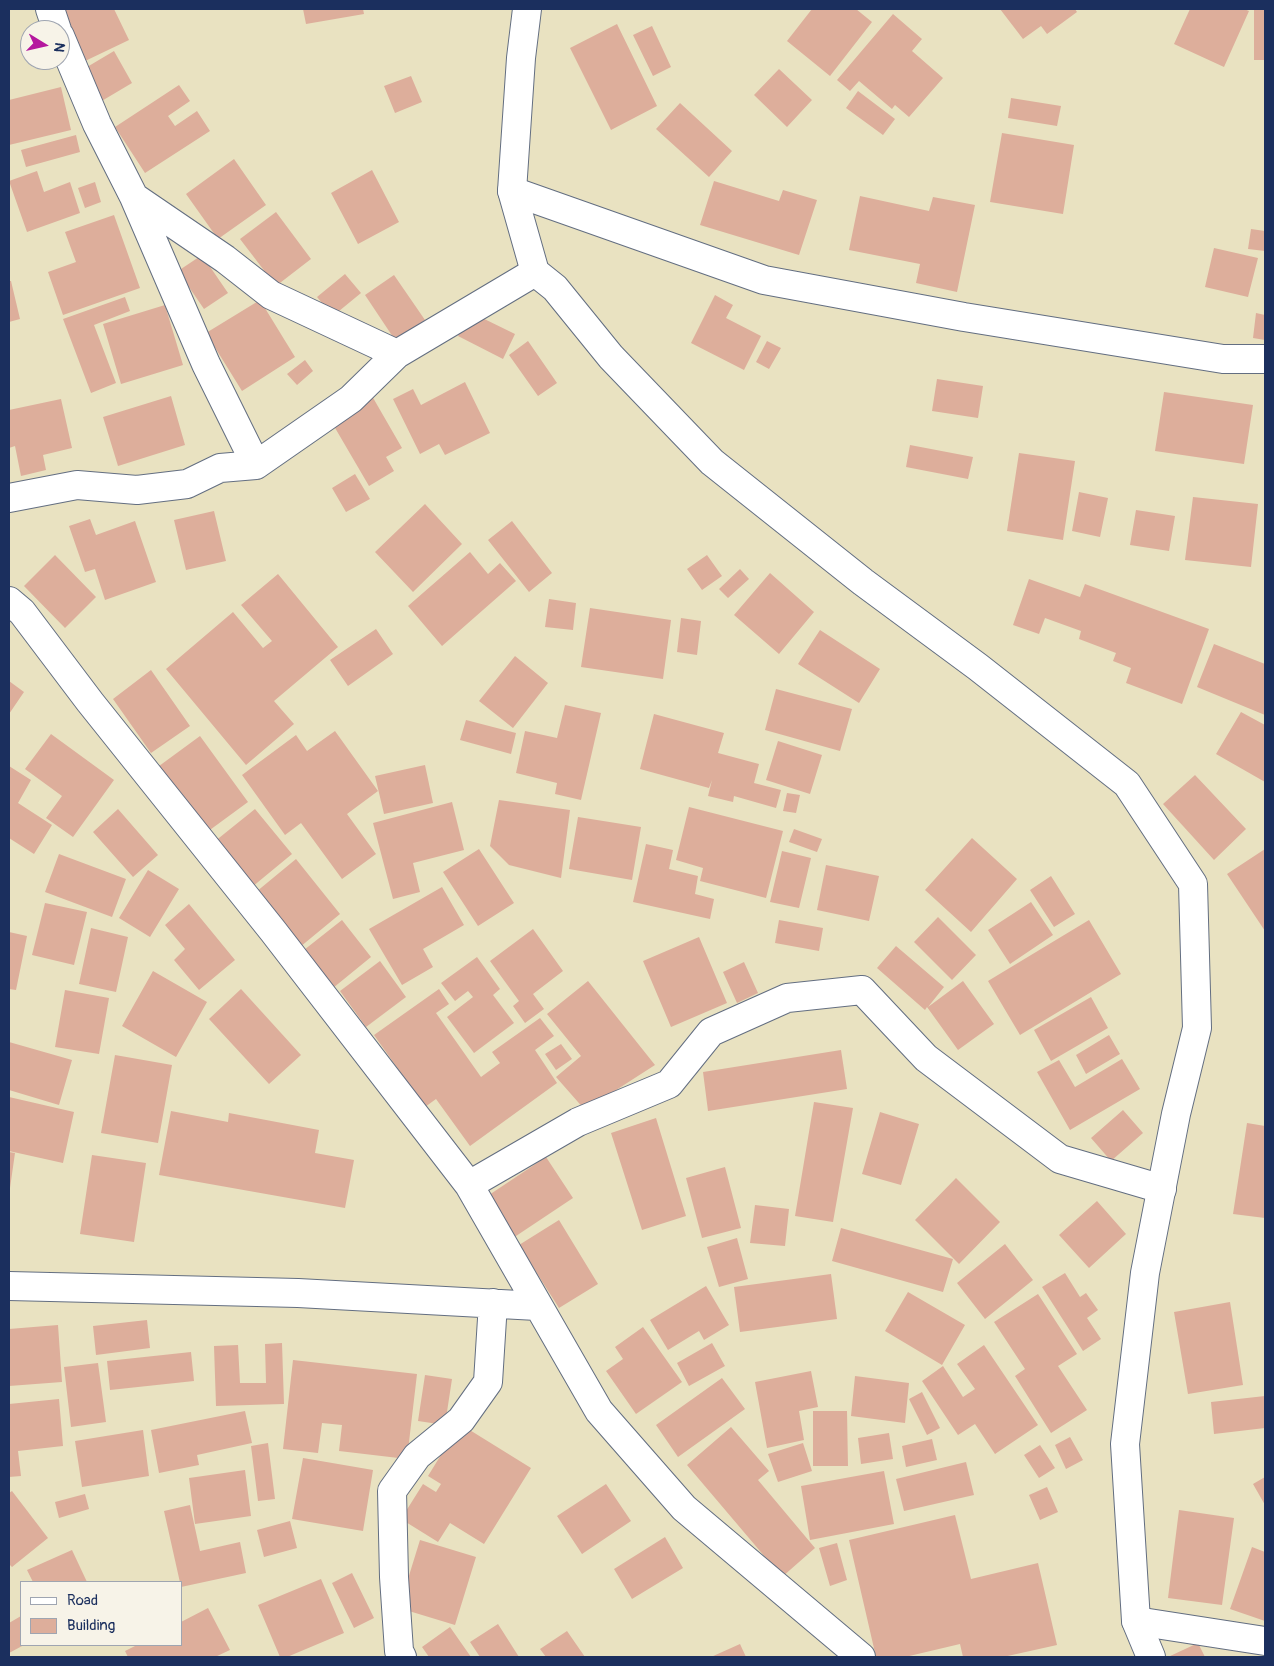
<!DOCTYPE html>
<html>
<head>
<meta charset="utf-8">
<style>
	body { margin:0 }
	#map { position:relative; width:1274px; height:1666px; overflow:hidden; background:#e9e2c1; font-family:Pangolin,sans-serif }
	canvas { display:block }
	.frame { position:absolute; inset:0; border:10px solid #1b2f5e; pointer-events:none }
	.legend { position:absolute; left:20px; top:1581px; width:162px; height:65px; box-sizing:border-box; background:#f7f3e8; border:1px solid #9fa5b1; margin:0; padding:6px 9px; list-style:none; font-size:15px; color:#1b2f5e }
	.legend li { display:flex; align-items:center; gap:10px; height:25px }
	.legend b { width:25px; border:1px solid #9fa5b1 }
	.north { position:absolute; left:20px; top:20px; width:50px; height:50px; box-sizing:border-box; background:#f7f3e8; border:1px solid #9fa5b1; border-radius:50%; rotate:99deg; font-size:14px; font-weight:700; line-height:20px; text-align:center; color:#1b2f5e }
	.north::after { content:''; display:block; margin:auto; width:18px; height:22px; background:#b5179e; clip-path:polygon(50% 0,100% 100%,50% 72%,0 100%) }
</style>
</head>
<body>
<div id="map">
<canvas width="1274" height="1666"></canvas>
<div class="frame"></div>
<ul class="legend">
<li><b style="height:6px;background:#fff"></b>Road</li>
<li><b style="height:14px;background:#ddae9b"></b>Building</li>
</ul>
<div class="north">N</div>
</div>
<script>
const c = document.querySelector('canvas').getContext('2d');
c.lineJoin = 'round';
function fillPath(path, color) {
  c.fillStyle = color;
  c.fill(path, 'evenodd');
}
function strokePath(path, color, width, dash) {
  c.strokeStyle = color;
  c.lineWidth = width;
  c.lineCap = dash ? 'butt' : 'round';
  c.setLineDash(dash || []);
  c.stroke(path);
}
fillPath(new Path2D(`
	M57,9H114L129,40L83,62Z
	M303,9H363L364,14L306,24Z
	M812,9H856L872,22L830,76L787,41Z
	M1000,9H1075L1077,12L1047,34L1041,26L1023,39Z
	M1190,9H1244L1249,11L1224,67L1174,44Z
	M1254,9H1265V60H1254Z
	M893,14L922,39L912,51L943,78L909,117L895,105L892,109L859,81L850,91L837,80Z
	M617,24L657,106L611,130L570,48Z
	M652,26L671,67L653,76L633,35Z
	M114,51L132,83L100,102L82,70Z
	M779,69L812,100L787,127L754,95Z
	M411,76L422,102L395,113L384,86Z
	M179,85L190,101L168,116L175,126L197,111L210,131L145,173L115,127Z
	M61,87L71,130L9,145V100Z
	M858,91L895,119L883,135L846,108Z
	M1011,98L1061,106L1057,126L1008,118Z
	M680,103L732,151L709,177L656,129Z
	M1002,133L1074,145L1063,214L990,202Z
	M76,135L80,152L26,167L21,150Z
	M234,159L266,205L218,239L186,194Z
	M372,170L399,222L358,244L331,193Z
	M37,171L44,192L70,182L80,213L27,232L9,181Z
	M714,181L779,201L783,190L817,200L799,255L700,225Z
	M95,182L101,202L85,208L78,188Z
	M860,196L929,211L933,197L975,205L957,292L916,283L920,264L849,250Z
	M276,212L311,259L276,286L240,239Z
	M114,215L140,288L63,315L48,272L76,262L65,232Z
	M1251,229L1265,231V251L1248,249Z
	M1214,248L1258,258L1248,297L1205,287Z
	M202,255L228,293L204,309L178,271Z
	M345,274L361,293L333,316L317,297Z
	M394,275L425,320L395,340L365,295Z
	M9,281H11L20,319L9,322Z
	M715,295L733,305L726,318L761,336L744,370L691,343Z
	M125,297L130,311L94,325L116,383L91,393L63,319Z
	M260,300L295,357L242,391L206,333Z
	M165,305L183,365L121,384L103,324Z
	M470,312L515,334L503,359L458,336Z
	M1256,313L1265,315V340L1253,338Z
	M528,341L557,383L538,396L509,355Z
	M767,341L781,348L769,369L756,362Z
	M305,360L313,371L297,385L287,374Z
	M937,379L983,386L978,418L932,411Z
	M465,382L490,433L445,455L439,444L420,454L393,399L413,389L421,405Z
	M1164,392L1253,405L1244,464L1155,451Z
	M171,396L185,445L118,466L103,417Z
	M372,396L402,448L386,457L394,471L369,486L331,421Z
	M61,399L72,448L43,455L46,470L21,476L15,446L9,448V410Z
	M910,445L973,457L968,479L906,467Z
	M1019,453L1075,461L1063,540L1007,531Z
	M355,474L370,499L346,512L332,488Z
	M1079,492L1108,498L1100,537L1072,531Z
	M1193,497L1258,504L1251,567L1185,560Z
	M425,504L462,544L413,592L375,552Z
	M1136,510L1175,516L1169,551L1130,545Z
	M214,511L226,561L186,570L174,520Z
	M90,519L96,535L135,521L156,582L105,600L95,569L85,572L69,526Z
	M512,521L552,573L529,592L488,540Z
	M470,552L488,574L500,563L516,581L442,646L408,606Z
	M55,555L96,597L65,628L24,586Z
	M707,555L722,576L702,590L687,569Z
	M740,569L749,579L728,598L719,589Z
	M770,573L814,612L779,654L734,615Z
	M278,574L338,647L274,701L294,724L246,765L166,669L233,612L263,648L272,641L241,605Z
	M1029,579L1080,597L1085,584L1209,629L1182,704L1126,683L1131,668L1113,661L1116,653L1079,639L1081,631L1045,618L1039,634L1013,625Z
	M549,599L576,603L573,630L545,627Z
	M590,608L671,620L663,679L581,667Z
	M681,618L701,621L697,655L677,652Z
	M376,629L393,654L348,686L330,660Z
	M820,630L880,669L859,703L798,664Z
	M1214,644L1265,664V715L1197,687Z
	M515,656L548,683L513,728L479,701Z
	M151,670L190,726L151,753L113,699Z
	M9,681L24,692L9,714Z
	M776,689L852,709L840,751L765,730Z
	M565,705L601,713L581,800L555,794L557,783L516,773L525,731L557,738Z
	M1241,712L1265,725V782L1216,754Z
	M654,714L724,733L718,753L759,764L754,783L781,790L776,808L734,796L733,802L708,796L712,780L709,788L640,769Z
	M466,720L516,733L511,754L460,740Z
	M335,731L378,791L347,814L376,854L342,879L301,823L285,835L242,775L296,735L307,751Z
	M51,734L114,780L73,837L46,818L62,796L25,769Z
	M200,736L248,802L203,835L155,769Z
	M778,741L822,755L810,794L766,780Z
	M425,765L433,803L384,814L375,776Z
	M9,766L31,780L18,803L52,825L34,854L9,838Z
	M1195,775L1246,829L1214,860L1163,804Z
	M787,793L800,795L796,813L783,811Z
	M499,800L570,810L561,878L509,865L490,846Z
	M452,802L464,850L413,863L420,892L393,899L373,823Z
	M689,807L783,831L766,898L700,881L703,868L676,860Z
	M118,809L158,855L133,877L93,832Z
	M255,809L292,854L252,887L214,842Z
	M578,817L641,827L632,880L569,869Z
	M794,829L822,839L817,852L789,842Z
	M972,838L1017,879L971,932L925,890Z
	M646,844L673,850L669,869L698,876L695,894L714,899L710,919L633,902Z
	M479,849L514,903L478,926L443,872Z
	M1265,849V931L1227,874Z
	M782,851L811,858L799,908L770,902Z
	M59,854L126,879L112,917L45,892Z
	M296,859L340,914L300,947L256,892Z
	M826,865L879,876L869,921L817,910Z
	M148,870L179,889L150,937L119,918Z
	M1051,876L1075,914L1054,927L1030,890Z
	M442,887L464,925L423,949L433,967L402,985L369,929Z
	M1031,902L1053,935L1010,964L988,930Z
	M45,903L87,912L74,965L32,955Z
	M189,904L235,960L199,990L174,960L185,949L165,925Z
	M938,917L976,955L952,980L914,942Z
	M342,920L371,957L333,988L304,950Z
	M779,920L823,928L819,951L775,943Z
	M1089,920L1121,974L1020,1035L988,981Z
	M91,928L128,937L116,992L79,984Z
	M533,929L563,971L533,994L544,1009L525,1023L513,1006L519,1001L490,961Z
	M9,932L27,936L16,990L9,989Z
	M699,937L727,1003L671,1027L643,961Z
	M896,946L944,987L928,1007L963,981L994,1024L958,1050L927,1007L925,1010L877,968Z
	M477,957L500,989L493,995L514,1023L474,1053L447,1017L473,997L468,991L455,1001L441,983Z
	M380,961L406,997L366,1027L340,991Z
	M744,962L758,993L737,1003L723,972Z
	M153,971L207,1002L176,1057L122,1026Z
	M588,981L655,1065L585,1110L556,1077L581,1056L547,1014Z
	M241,989L301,1055L269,1084L209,1019Z
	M439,989L449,1004L436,1013L481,1077L500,1063L492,1052L540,1018L554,1036L535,1050L557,1083L470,1146L436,1099L425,1107L374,1035Z
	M65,990L109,998L99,1054L55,1047Z
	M1091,997L1108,1028L1051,1061L1034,1030Z
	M1109,1035L1120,1054L1086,1074L1076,1055Z
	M9,1042L72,1060L59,1105L9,1090Z
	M561,1044L572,1059L556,1070L545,1054Z
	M841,1050L847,1089L708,1111L703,1072Z
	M115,1055L172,1065L158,1143L101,1133Z
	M1122,1059L1140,1089L1070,1130L1037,1072L1059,1060L1075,1087Z
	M9,1097L74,1112L63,1163L9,1151Z
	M814,1102L853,1108L833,1222L795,1216Z
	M1123,1110L1143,1133L1111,1161L1091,1138Z
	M171,1111L228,1122L229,1113L319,1130L315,1153L354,1160L345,1208L159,1175Z
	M880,1112L919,1124L901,1185L862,1174Z
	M656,1118L686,1216L642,1230L611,1133Z
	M1247,1123L1265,1126V1218L1233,1214Z
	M9,1152L15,1153L10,1188H9Z
	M92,1155L146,1163L134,1242L80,1234Z
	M546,1157L573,1198L513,1238L486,1197Z
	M725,1167L741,1228L702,1238L686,1178Z
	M956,1178L1000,1222L959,1264L915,1220Z
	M1097,1201L1126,1234L1089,1268L1059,1235Z
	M755,1205L789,1209L785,1246L750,1243Z
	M559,1220L598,1284L559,1308L519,1245Z
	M841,1228L953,1259L943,1292L832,1261Z
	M737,1238L748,1279L719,1287L707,1247Z
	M1005,1244L1033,1280L985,1319L957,1283Z
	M1065,1273L1080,1297L1086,1293L1098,1310L1087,1318L1101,1339L1083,1351L1042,1287Z
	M831,1274L837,1319L740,1332L734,1287Z
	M706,1286L729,1325L704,1340L699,1331L668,1350L650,1320Z
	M908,1292L965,1325L942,1365L885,1331Z
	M1038,1294L1077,1354L1058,1366L1087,1410L1051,1433L1015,1376L1025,1369L994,1322Z
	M1230,1302L1243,1385L1188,1394L1174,1312Z
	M147,1320L150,1348L96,1355L93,1326Z
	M58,1325L62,1382L9,1386V1329Z
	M643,1327L682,1382L636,1414L606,1371L623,1359L615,1347Z
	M282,1343L284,1404L216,1406L214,1346L238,1345L240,1383H266L265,1344Z
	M712,1343L725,1366L689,1386L677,1363Z
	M984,1345L1038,1425L995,1454L975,1424L958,1435L922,1381L943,1366L963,1397L975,1389L957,1364Z
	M191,1352L194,1381L110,1390L107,1361Z
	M293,1360L417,1374L407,1459L339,1451L342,1425L322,1423L318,1453L283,1449Z
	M98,1363L106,1422L71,1427L64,1367Z
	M811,1371L818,1407L799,1411L804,1440L767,1448L755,1382Z
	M425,1375L452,1379L445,1425L418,1421Z
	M855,1376L909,1383L905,1423L851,1416Z
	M722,1378L745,1409L678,1457L656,1425Z
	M922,1392L940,1428L927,1435L909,1399Z
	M1265,1396V1428L1214,1434L1211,1402Z
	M59,1399L63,1446L18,1451L21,1476L9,1477V1404Z
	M245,1411L252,1443L197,1455L199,1465L159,1473L151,1430Z
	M813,1411H847L848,1466H813Z
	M460,1424L531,1468L484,1544L450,1523L438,1542L401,1519L423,1484L436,1492L441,1484L428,1476Z
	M731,1427L769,1471L758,1480L815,1548L782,1577L687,1465Z
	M143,1430L149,1476L82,1487L75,1441Z
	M889,1433L893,1459L861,1464L858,1438Z
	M1070,1437L1083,1460L1066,1469L1055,1445Z
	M932,1439L937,1460L906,1467L902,1446Z
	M268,1443L275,1499L258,1501L251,1446Z
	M803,1443L812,1471L778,1482L768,1454Z
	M1040,1445L1055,1468L1039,1478L1024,1455Z
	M303,1458L373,1470L363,1531L292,1519Z
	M966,1462L974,1495L904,1511L896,1479Z
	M245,1470L251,1516L195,1524L189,1478Z
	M884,1471L894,1524L810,1540L801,1486Z
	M1265,1477V1505L1253,1484Z
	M606,1484L631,1521L582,1554L557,1516Z
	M1047,1487L1058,1512L1040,1520L1029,1495Z
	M12,1491L48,1538L12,1567L9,1564V1493Z
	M85,1494L89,1509L59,1518L55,1502Z
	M190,1505L200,1551L240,1542L246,1573L181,1587L164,1511Z
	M1179,1510L1234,1518L1222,1605L1168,1598Z
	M955,1515L971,1579L1038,1563L1057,1645L1003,1657H963L960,1644L905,1657H876L849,1540Z
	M290,1521L297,1548L264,1557L257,1530Z
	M665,1537L683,1568L632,1599L614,1569Z
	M420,1540L476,1557L455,1625L399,1608Z
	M837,1543L847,1580L830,1586L819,1548Z
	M1252,1547L1265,1552V1621L1230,1609Z
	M72,1550L87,1582H33L27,1570Z
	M352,1573L374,1618L354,1628L332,1583Z
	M321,1579L344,1633L287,1657H280L258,1605Z
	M208,1608L230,1650L215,1657H128L125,1651L137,1645H181V1622Z
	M21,1616V1645H24L9,1653V1623Z
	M498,1624L519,1657H480L470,1642Z
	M450,1627L471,1657H429L422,1647Z
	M567,1631L585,1657H546L540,1649Z
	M1198,1643L1205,1657H1168Z
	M740,1644L746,1657H711Z`), '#ddae9b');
const minor = new Path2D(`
	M50,9L57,30
	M60,36L97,124L134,197L206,364L256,465
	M512,191L764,280L964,317L1223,359H1265
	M134,197L225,259L271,295L397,354
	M9,498L77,485L137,490L187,484L220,468L256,465L351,399L397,354L535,272
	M9,601L22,612L90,702L273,931L469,1185L599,1411L684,1508L861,1657
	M469,1185L578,1122L669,1084L711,1032L787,998L862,990L926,1058L1060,1159L1162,1189
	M9,1286L298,1293L537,1306
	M1136,1621L1265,1641
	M402,1657L399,1651L394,1577L392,1491L417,1456L461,1420L488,1382L493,1303`);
const highway = new Path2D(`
	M527,9L521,58L512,191L535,272L555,288L611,357L712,462L863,582L978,667L1127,784L1193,884L1197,1028L1176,1114L1145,1273L1125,1444L1136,1621L1151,1657`);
strokePath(minor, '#636e81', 30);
strokePath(highway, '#636e81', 30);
strokePath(minor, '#fff', 28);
strokePath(highway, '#fff', 28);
</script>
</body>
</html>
